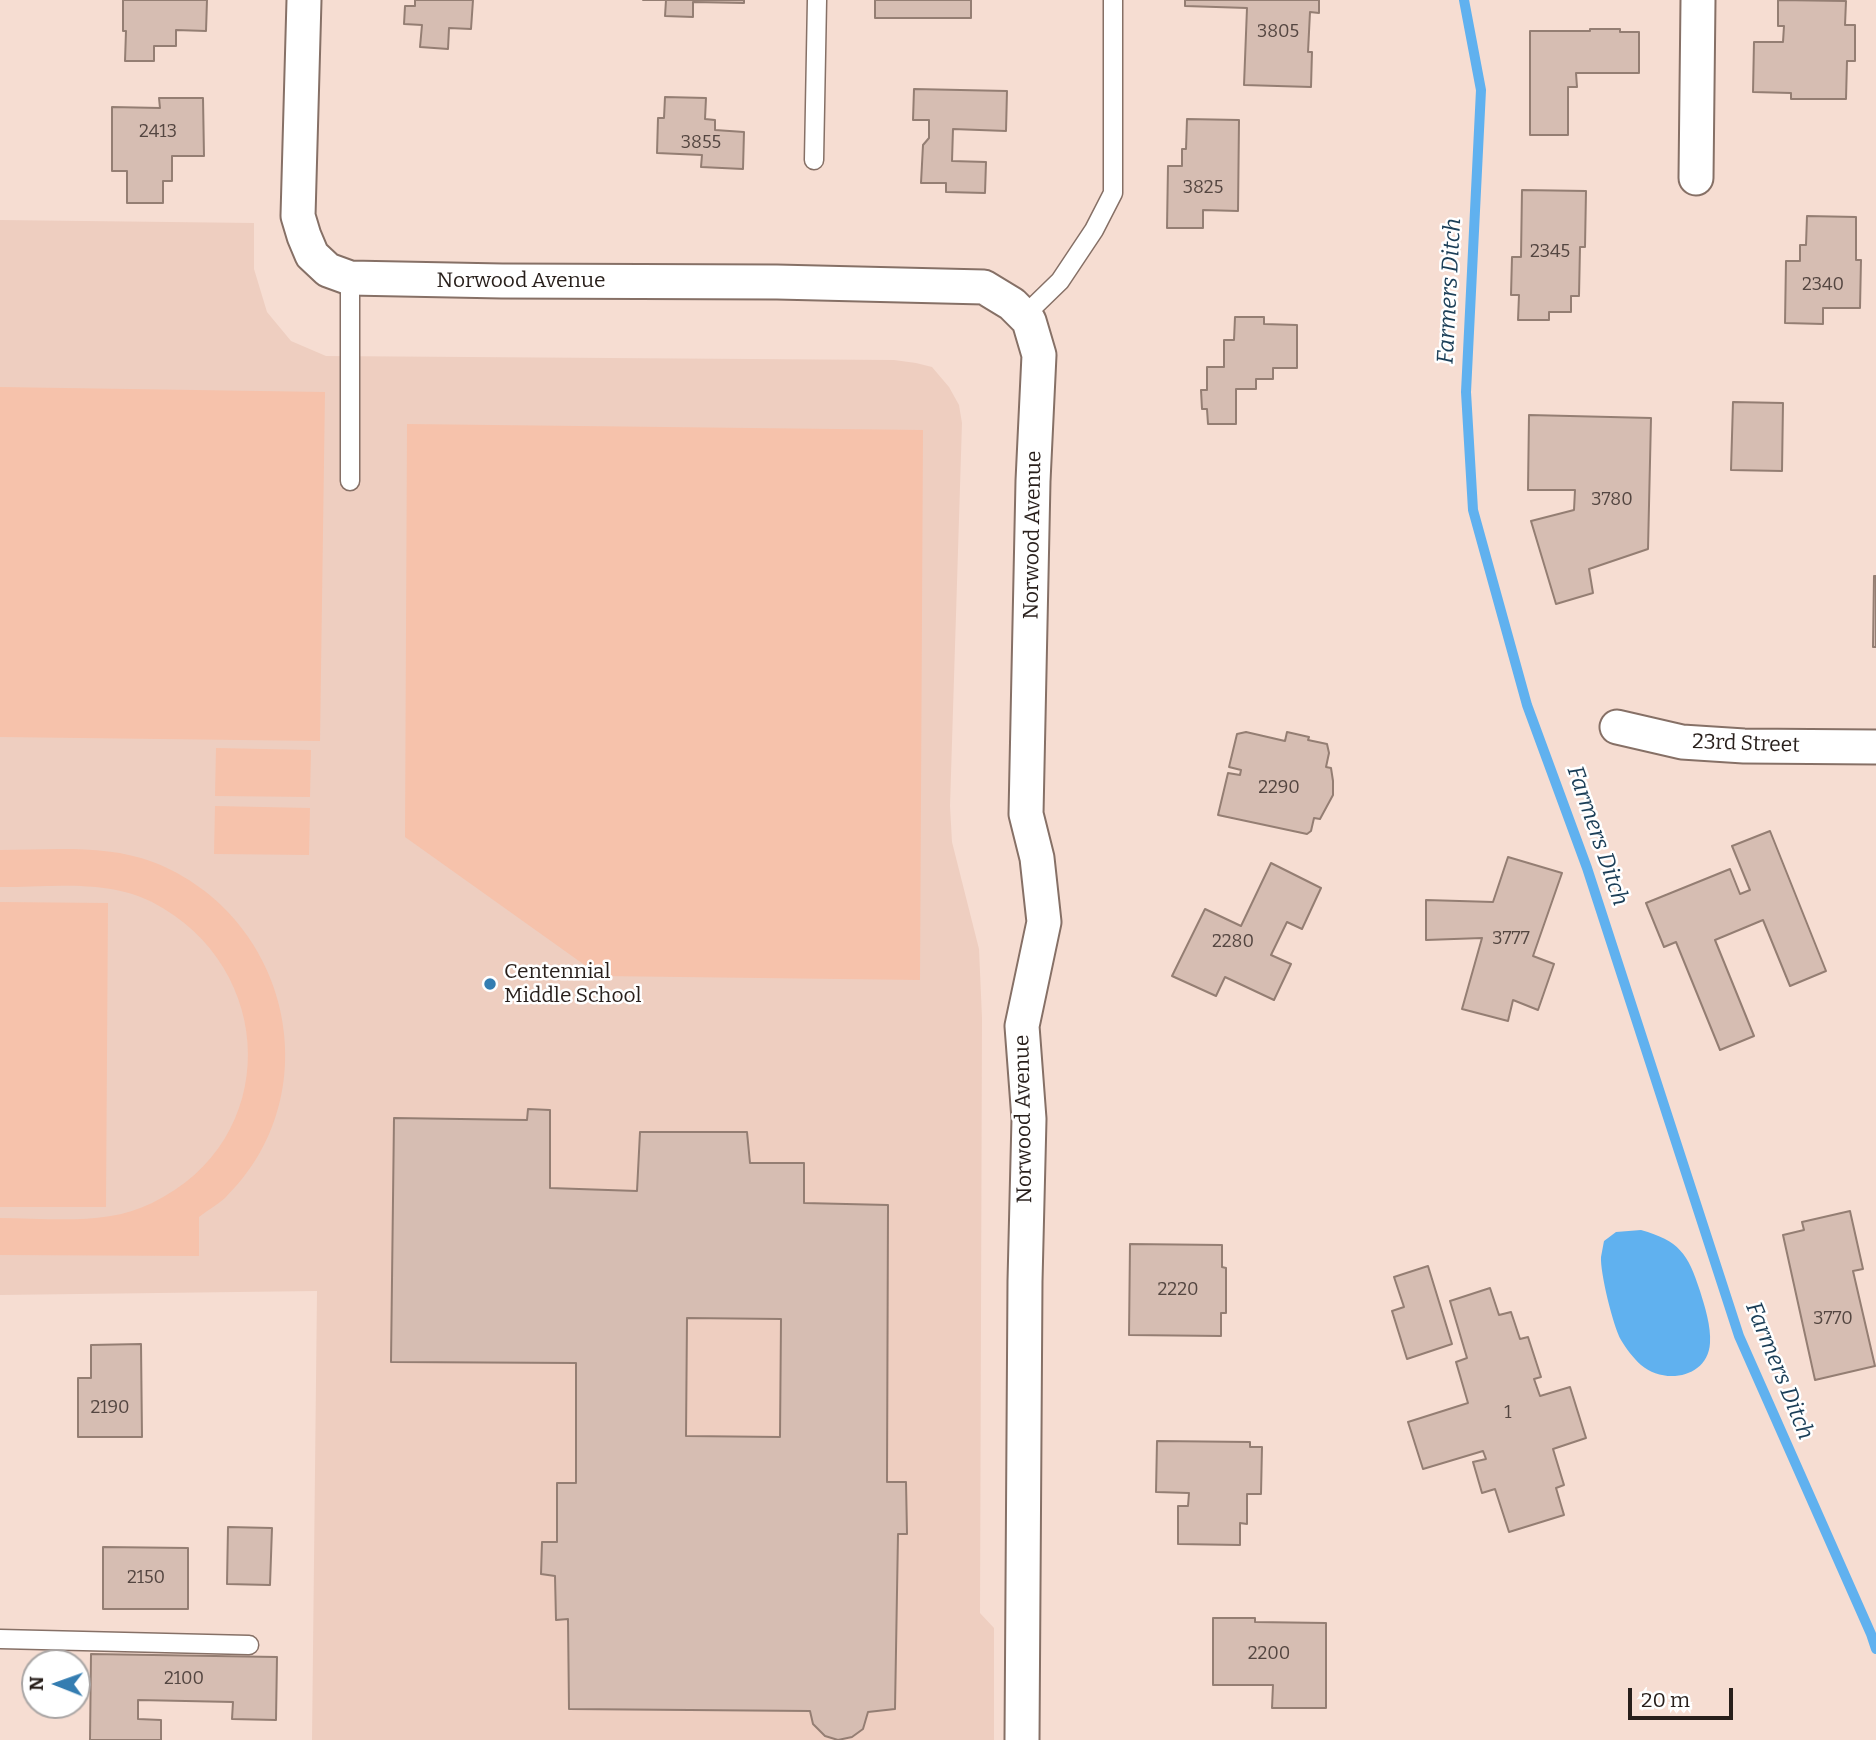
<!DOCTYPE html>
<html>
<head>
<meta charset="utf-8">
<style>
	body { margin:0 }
	#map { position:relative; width:1876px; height:1740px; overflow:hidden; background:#f6ddd2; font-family:Bitter,serif }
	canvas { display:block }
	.north { position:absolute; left:21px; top:1649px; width:70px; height:70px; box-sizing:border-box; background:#fff; border:2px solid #a9a5a4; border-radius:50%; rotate:271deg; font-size:19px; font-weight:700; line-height:28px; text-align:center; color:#281f1b }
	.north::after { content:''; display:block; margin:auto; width:24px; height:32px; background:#347db1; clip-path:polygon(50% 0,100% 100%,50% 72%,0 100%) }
	.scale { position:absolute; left:1628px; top:1688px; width:105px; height:32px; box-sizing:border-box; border:4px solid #281f1b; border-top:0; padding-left:9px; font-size:21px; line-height:24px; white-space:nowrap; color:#281f1b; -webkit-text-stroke:5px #fff; paint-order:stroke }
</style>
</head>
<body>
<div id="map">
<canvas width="1876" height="1740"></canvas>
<div class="north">N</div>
<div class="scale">20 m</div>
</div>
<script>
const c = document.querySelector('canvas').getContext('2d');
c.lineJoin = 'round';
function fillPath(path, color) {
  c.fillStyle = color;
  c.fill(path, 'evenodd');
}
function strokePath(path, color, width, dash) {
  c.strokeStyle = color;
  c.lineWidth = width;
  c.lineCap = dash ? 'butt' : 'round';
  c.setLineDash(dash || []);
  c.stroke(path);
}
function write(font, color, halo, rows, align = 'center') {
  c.font = font + ' Bitter,serif';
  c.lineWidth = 5;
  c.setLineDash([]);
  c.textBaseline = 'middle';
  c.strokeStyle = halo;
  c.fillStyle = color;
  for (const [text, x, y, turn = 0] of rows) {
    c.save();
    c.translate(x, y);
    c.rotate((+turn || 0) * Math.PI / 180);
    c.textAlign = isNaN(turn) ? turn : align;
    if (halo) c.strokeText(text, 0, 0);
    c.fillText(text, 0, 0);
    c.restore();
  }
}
fillPath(new Path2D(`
	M0,220L254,223V269L267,312L291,341L326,356L894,360L916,363L932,367L949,387L959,405L962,423L950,806L952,842L979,949L982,1018L980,1613L994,1628V1740H312L317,1291L0,1295Z`), '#eecec0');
fillPath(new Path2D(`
	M0,387L325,392L320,741L0,737Z
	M407,424L923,430L920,980L600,976L405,837Z
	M216,748L311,750L310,797L215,796Z
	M215,806L310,808L309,855L214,854Z
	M0,850C50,850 105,844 153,862C290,915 332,1094 225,1198C217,1205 208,1210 199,1217V1256L0,1255V1218C50,1218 106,1226 152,1203C282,1141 278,967 152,902C107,879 49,887 0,887Z
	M0,902L108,903L106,1207H0Z`), '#f6c2ab');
fillPath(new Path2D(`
	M1641,1230C1679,1241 1688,1253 1700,1291C1705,1307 1711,1326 1710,1343C1708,1378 1664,1385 1641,1365C1634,1359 1625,1347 1621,1340C1613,1326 1600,1272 1601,1257C1602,1252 1603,1246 1604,1241L1616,1232Z`), '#60b1ef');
strokePath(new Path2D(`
	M1464,0L1481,90L1466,392L1473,510L1527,705L1587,868L1739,1336L1871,1634L1876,1649`), '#60b1ef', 10);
const building = new Path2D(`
	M123,0H207L206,31L176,30V46H154V61H125L126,31H123Z
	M415,0H473L471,29L449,28L448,49L420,47L422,25L404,24L405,6H415Z
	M643,0H744V3L693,2V17L665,16L666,0Z
	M875,0H971V18H875Z
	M1185,0H1319V13L1310,12L1308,52H1312L1311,87L1244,85L1247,8L1185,6Z
	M1778,0L1846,1L1845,25H1855V61H1847L1846,99H1791V93L1753,92L1754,42H1783L1784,26H1778Z
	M1590,29H1620V32H1639V73H1576L1577,87H1568V135H1530V31H1590Z
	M914,89L1007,91L1006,131L953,129L952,161L986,162L985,193L946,192V183H921L923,145L929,138V120H913Z
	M665,97L706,98L705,119L715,120V130L744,132L743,169L701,167L702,155L657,153L658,118H664Z
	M159,98H203L204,156H172V181H163V203H127V171H112V107L160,108Z
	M1187,119L1239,120L1238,211L1203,210V228H1167L1168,166H1182V149H1186Z
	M1522,190L1586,191L1585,247H1580L1579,296H1571V312H1549V320H1518L1519,295H1511L1512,257H1521Z
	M1807,216L1856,217V260H1861L1860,308H1823V324L1785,323L1786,261H1800V245H1806Z
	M1235,317H1264V324L1297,325V368H1273V379H1256V389H1236V424H1208L1207,409H1202L1201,390H1207V367H1224V340H1234Z
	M1733,402L1783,403L1782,471L1731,470Z
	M1529,415L1651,418L1648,549L1589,569L1593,593L1556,604L1531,521L1574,510L1575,490H1528Z
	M1874,576H1876V647H1873Z
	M1246,732L1285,741L1287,732L1309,737L1308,740L1327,744L1329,753L1326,767L1331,768L1333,781V795L1320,819L1314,818L1311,831L1307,834L1218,815L1228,773L1240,775L1241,770L1229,767L1237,734Z
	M1770,831L1826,971L1790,986L1763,920L1715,940L1754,1036L1720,1050L1676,942L1664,947L1646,903L1730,869L1740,894L1750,890L1732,846Z
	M1508,857L1562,873L1533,956L1554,964L1538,1010L1513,1000L1508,1021L1462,1009L1482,938L1426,940V900L1493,902Z
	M1271,863L1321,888L1302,929L1287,922L1271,955L1291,964L1274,1000L1225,977L1216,996L1172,976L1205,909L1241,926Z
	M528,1109L550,1110V1188L637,1191L640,1132H747L750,1163H804V1203L888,1205L887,1482H906L907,1534H898L895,1709L868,1712L863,1729L852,1737L838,1740L825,1736L813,1724L810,1711L569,1709L568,1619L556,1620L555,1576L541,1574L542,1542H557V1483H576V1363L391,1362L394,1118L527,1120ZM687,1318L781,1319L780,1437L686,1436Z
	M1850,1211L1863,1269L1853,1271L1875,1366L1815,1380L1783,1235L1804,1230L1802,1222Z
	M1130,1244L1222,1245V1267L1226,1268V1313H1221V1336L1129,1335Z
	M1428,1266L1452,1344L1407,1359L1392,1311L1404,1307L1394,1277Z
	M1490,1288L1499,1315L1511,1312L1520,1339L1528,1337L1541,1377L1534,1379L1540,1396L1570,1387L1586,1438L1553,1449L1564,1485L1556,1488L1564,1515L1509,1532L1495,1489L1482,1493L1473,1462L1486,1459L1483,1451L1423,1469L1408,1422L1468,1403L1456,1362L1467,1358L1450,1301Z
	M141,1344L142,1437H78V1378H91V1345Z
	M1157,1441L1250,1442V1447H1262L1261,1494H1247V1524L1240,1523V1545L1178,1544V1506H1188L1189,1493L1156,1492Z
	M228,1527L272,1528L270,1585L227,1584Z
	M103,1547L188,1548V1609H103Z
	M1213,1618H1255V1622L1326,1623V1708H1272L1273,1685H1213Z
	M91,1654L277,1657L276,1720L232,1719L233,1702L138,1700V1719L161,1720V1740H90Z`);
fillPath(building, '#d6bdb2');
strokePath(building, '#947e73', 2);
const service = new Path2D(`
	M814,160L817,0
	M1024,316L1060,281L1094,230L1113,193V0
	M350,481V278
	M0,1639L249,1645`);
const minor = new Path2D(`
	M304,0L298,216L304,236L312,255L328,270L350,278L502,281L777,282L984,287L1012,304L1029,321L1039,355L1033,481L1026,814L1037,858L1044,922L1022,1026L1029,1119L1025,1281L1022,1740
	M1696,178L1698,0
	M1617,727L1682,742L1744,746L1876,747`);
strokePath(service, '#867066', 21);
strokePath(minor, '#867066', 37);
strokePath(service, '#fff', 18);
strokePath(minor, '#fff', 33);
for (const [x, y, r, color] of [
	[490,984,7,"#347db1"]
]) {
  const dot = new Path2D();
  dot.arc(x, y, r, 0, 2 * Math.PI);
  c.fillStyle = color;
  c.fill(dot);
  strokePath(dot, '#fff', 2.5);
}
write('18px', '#544641', null, [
	["3805",1278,32],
	["2413",158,132],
	["3855",701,143],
	["3825",1203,188],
	["2345",1550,252],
	["2340",1823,285],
	["3780",1612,500],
	["2290",1279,788],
	["3777",1511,939],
	["2280",1233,942],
	["2220",1178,1290],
	["3770",1833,1319],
	["2190",110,1408],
	["1",1508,1413],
	["2150",146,1578],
	["2200",1269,1654],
	["2100",184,1679]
]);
write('21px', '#281f1b', '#fff', [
	["Norwood Avenue",521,281],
	["Norwood Avenue",1033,535,-89],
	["23rd Street",1746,744,2],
	["Norwood Avenue",1024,1119,-91]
]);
write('21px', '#281f1b', '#fff', [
	["Centennial",504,972],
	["Middle School",504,996]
], 'left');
write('italic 23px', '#1b3e57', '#fff', [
	["Farmers Ditch",1450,291,-87],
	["Farmers Ditch",1597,836,71],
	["Farmers Ditch",1779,1371,68]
]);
</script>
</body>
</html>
